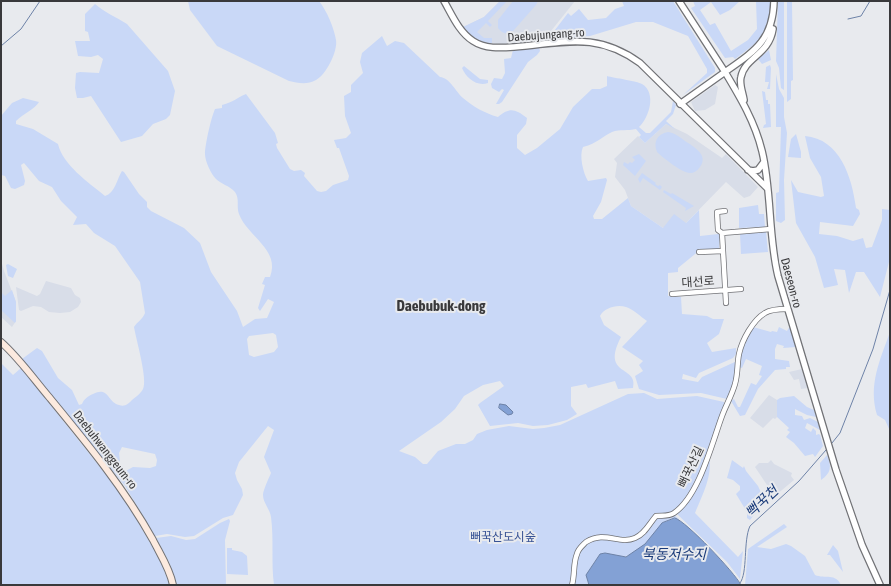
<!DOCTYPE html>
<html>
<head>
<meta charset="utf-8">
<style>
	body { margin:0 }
	#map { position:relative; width:891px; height:586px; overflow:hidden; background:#e8eaee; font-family:"Asap Condensed",sans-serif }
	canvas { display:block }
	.frame { position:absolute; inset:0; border:2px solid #39393b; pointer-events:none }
</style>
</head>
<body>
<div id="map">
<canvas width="891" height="586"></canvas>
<div class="frame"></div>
</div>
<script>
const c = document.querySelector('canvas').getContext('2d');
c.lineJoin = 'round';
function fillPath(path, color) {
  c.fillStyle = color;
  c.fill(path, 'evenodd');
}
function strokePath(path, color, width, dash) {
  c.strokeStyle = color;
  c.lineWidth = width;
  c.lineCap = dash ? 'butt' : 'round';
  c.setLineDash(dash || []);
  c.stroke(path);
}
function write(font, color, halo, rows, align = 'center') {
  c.font = font + ' "Asap Condensed","Noto Sans KR",sans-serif';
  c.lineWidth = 4;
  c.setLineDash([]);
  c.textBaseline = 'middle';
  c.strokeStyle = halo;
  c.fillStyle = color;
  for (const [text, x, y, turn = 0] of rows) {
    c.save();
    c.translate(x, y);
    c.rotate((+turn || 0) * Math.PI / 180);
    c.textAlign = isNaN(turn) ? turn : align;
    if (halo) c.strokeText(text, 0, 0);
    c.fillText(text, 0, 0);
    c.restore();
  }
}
fillPath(new Path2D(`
	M500,1H575L543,41L502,44L487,43L476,39L463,27L484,17Z
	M715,85L718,87L715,104L705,110L695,111L691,102Z
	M666,124L687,134L722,158L726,154L758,187L750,196L744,198L726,182L686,223L663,228L631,206L625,190L615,177L617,163L614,159L638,136L645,143Z
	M1,260L4,271L16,302V321L12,327L1,317Z
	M46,281L71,288L75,295L80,298L81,302L78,307L70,312L60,313L49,312L41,307L33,306L21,311L19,310L16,287L37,296L40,294Z
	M802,369L808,388L801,389L799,379L794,380L789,372Z
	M769,395L777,400L778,416L775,419L773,418L763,428L750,418Z
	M771,460L774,464L792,473L791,476L794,480L776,495L769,488L755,467L759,463H768Z`), '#d8dde8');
fillPath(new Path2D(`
	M188,1H319C327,11 334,28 336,40C338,51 326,75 316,80C307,85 298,83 289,81L217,46L190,10Z
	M500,1H507L488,21L492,25L490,27L486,23L477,32L484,38H492V43C480,43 470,36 463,27L484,17Z
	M513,1H538L536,5L513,31C508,35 502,34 498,28V20Z
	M622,1H673L715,68V72L683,95L707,73V69L688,36L653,22H636L590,36L548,39L568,13L571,16L579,9L588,20L606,18L615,9L624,6Z
	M693,1H740L730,10L720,15L711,2L700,10L710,25L715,23L731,51L748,40L757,29L756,1H771C768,36 762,39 735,59L733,57L725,58L691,8L695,6Z
	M778,1H784V90L781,88L779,68L776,61Z
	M787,1H792L793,80L791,81V99L787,102Z
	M95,4C104,12 116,17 127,24L168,71L175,91L170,115L166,119L153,124L142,136L121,142L91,96L83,98H77L75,88L76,73L80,72L99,73L103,59L98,55L91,57L78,56L75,41H90L88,32L85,31V14Z
	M382,36L387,46L395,41L404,43L440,77C450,78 456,92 463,98C474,107 484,113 498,117C510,107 515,109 527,118L526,124L517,135V148L525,155L537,148L560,129L573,107L592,89H600L607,86V76C614,78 637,81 642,84C657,93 649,118 639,127L646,133H650L671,112L673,101L676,105L673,114L666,121L675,129L666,124L645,143L639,137L641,135L636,129C628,131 620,129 612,132C601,137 598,143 583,147C579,155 583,173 588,181L606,178L607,180L601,202L593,216L594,219H602L628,198L631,206L663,228L674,214L686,223L699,210L700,236L718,234L720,235L719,249L700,250L678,268V272L668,273V296L681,297L682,314L707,316L713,319H724L719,334L707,343L712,352L736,348V354L733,358L699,373L696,378L683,374L682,379L698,382L702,377L737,361L733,385L727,399L701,393L659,395L639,389L635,376L643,371L639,365L643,361L622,347L647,321C641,317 633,309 626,307C617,304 604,308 600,316L604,325L621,337C600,377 639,365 633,388L618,389L615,381L588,388L586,384L571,387V406L577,414L567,420L548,425L533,426L518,423L490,426L478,405L480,403L504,386L500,381L483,385L464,396L455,409L441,422L399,451L415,457L423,464H427L438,451L456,444H465L473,440L477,434L487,430L509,426L533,429L544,428L560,425L628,394L644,393L657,399L697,396L724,402L725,406L698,478L685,501L673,513L659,515L639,535L628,540L601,535L580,545L571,585H274C271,562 274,540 271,517C270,509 263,503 263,495C263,490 269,478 271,473L264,457L274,430L268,426L239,462L235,473L237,480L242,489L243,495L233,515L223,518L194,536L185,537L167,534L155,536L125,486L22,359L37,348L42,351L58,378L72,390L79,405L82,404C84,399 88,396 93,394C109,386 107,402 119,405C125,407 128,404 132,400C136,397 141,393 143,389C148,380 136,339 134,327C137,322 143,319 145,313L140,282L115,246L94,233L86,224L73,225L77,217L61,201L52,187L39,181L24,163L21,165L25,181L24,185L15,189L11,188L5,176L1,175V116L12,103L23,98L39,102C35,109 23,114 16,121V124L33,129L58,144C63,165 88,182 105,196C115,193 117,179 122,171L124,172L139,194L147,202V207L151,211L184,228L200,243L211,272L237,311L243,327L255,319L267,318L274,302L268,299L260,311L258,308L265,285L262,284L265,277H270C281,250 247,236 239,214C236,207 240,199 235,192C230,186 221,184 216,179C211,174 205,161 205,154C205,145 211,118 215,109L222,108V105C234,102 236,98 246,94L275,133L278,143L276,144L277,148L290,169L294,171L301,170L305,173L304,176L317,191L321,192L326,191L333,185L348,180L349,176L339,148H337L334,140L346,138L351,133L345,116L344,96L351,92V85L363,73L360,62L362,53ZM273,333L276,335L278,347L274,352L254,357L249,355L247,339L249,336ZM122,447L155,454L157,460L156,466L150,468L133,467L122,473L115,467L120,462L119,453Z
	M539,47L540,51L537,55L528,62L502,102L499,104H496L504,90L502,89L499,92L492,88L491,84L494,78L502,79L505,73L504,59L511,58L513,50Z
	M769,50L771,60L762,64L758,59Z
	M770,65L771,68L770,89H767L769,82H765L766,67Z
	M464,66L480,79L488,80V83C477,87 466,78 462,68Z
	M776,74L779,89L784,98V117L787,133L784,180L785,220L781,223L776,221V193L779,192L781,127H776Z
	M762,91L765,92L766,100H768V104H770L771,127L763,128L764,125L766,124Z
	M668,132C675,133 680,137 685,141C694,147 709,155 700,167C697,171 694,173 690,173C682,173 662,157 657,152C653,142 657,134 668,132Z
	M796,134L801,152V158L788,157L791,139Z
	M805,136C840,139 852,177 856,208L859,210L860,214L853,226L820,222L819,234L837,236L853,241L863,238L866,248L872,247L882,220V209L890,210V258L880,297L864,272H856L849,293L845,270L834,269L838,285L824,288L815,257L796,223L791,180L798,192L821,197L824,196L821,177L810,158Z
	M639,154L646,161L635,176L623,165L624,162L628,164L630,162L632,163L635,160L632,157Z
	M642,173L656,183L655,184L658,186L660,185L662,187L660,190L643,178L640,183L638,179Z
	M664,190L671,194L672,193L694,206L685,211L686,208L663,192Z
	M758,205L759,214H764L765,227L739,228V208Z
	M766,232L768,252L741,254L740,234Z
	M8,264L17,269L13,278L8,276L6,265Z
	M12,290L16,302V321L15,323L1,310V292L5,296Z
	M790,326L796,347L783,348L784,346L777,344L775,349V359L789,361L790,367H786V369L775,370L758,389L745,415L740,416L731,401L734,399L738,407H740L751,383L756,385L762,376L759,375L762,366L746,359L742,368L739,367C740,350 745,341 753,327L771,332L772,331L777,332L779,327L787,331Z
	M890,332V431L885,420L877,415C868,385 880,360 890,332Z
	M1,363L13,375L21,368L123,496L160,560L170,585H1Z
	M794,396L807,407L814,410L816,417L807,415L795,409V415L802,416L804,420L810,418L818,422L820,430L807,423L805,428L811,432L813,428L816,431V435L819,434L820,435L823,446L815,457L813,454L805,456L794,443L786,437L790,432L787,430L789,428L777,417V400L780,398Z
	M827,455C832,467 831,473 821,480L820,463Z
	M709,457C713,475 702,496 695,513L738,557L743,551L740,579L727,562L676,513L682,508Z
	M732,460L743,468L744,466L746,471L758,486L765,501L750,520L747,518V512L736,494L740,490V486L733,480L727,478Z
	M674,515L679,519C662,515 654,537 643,546C631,555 626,559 611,555C607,554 604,553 600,554C594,563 584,574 589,585H574C575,576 575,565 577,556C584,533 616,539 634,539L656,517Z
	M229,519L230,521L225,540L226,585H177L169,562L156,538L171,536L186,540L195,539L220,523Z
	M784,524L787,527L757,547L771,549L786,544L791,546L805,556L815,575C825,579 836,573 841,585H745L748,549Z
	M833,545L838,551L843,572L830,555H827Z
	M227,548H232V550L242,552L247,556L248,575L227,574Z`), '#c9d8f7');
const water = new Path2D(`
	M500,404L506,405L513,412L512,414L508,415L499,408Z
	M675,518C686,521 735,573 741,585H589L586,575L600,554L605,553L626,557L645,544L662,523Z`);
fillPath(water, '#83a1d5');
strokePath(water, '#6d82a7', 1);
strokePath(new Path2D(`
	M848,19L861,16L870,1
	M1,46L21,29L40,1
	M832,443L840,433L873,349L890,290
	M740,583C748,573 743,541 750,526L799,481L826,450`), '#6d82a7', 1);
const minor = new Path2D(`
	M725,211L717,212L718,230L722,233L771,229
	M722,233L726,303
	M699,252L723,251
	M672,294L741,289
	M572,585C575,575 573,563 577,554C578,549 582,546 586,542C605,530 619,545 635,538C645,534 649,524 656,516C662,515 668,517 674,513C699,496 712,443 722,416C726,405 732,395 735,384C738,374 737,364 739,354C742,340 753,320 765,313C771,309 780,309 787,309`);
const tertiary = new Path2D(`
	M444,1C452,15 459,32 473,41C485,49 500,48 514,47C564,43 596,31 640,63L767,188
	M679,1L725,72L680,104
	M774,1C773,40 755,51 725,72C740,97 755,122 762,151C772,192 768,235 778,276L836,470L862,545L880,585
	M744,100C743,93 739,84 741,77C745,57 769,55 773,29
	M748,170L753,171L758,170L764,162`);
const secondary = new Path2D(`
	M1,342C19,358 33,378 49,397C86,442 124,488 153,540C160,554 170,569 173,585`);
strokePath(minor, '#717276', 6);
strokePath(tertiary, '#717276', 8);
strokePath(secondary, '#717276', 8);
strokePath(minor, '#fff', 4.5);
strokePath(tertiary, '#fff', 5.5);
strokePath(secondary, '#fceadf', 6);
write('12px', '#39393b', '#e8eaee', [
	["Daebujungang-ro",546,35,-4],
	["대선로",698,282,-4],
	["Daeseon-ro",791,283,75],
	["Daebuhwanggeum-ro",105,450,52],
	["뻐꾹산길",691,467,-65]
]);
write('12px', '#375294', '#e8eaee', [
	["뻐꾹산도시숲",503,537]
]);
write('italic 14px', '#193a79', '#e8eaee', [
	["뻑꾹천",762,502,-43],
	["북동저수지",674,555]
]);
write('bold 15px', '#39393b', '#e8eaee', [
	["Daebubuk-dong",441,306]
]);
</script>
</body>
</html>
